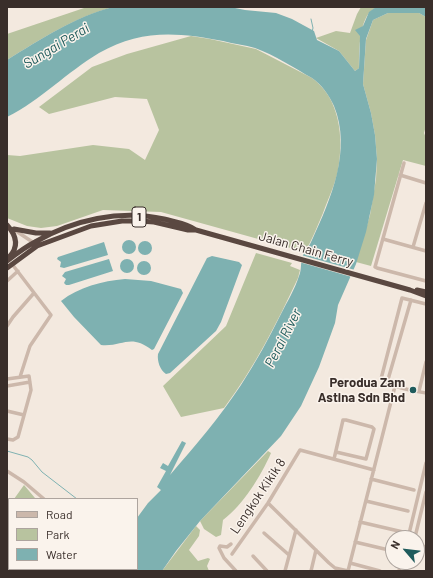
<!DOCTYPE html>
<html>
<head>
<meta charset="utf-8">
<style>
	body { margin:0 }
	#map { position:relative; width:433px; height:578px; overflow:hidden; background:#f3e9df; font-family:Barlow,sans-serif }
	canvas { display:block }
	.frame { position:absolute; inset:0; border:8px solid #392e2a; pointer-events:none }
	.legend { position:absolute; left:8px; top:498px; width:130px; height:72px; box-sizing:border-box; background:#faf3ec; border:1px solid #ada49e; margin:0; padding:5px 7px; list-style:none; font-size:12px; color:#392e2a }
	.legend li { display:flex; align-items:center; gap:8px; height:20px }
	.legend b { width:20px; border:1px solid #ada49e }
	.north { position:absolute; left:385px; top:530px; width:40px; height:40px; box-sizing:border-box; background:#faf3ec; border:1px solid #ada49e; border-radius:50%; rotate:298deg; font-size:11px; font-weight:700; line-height:16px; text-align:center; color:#392e2a }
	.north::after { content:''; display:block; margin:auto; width:14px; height:18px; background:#1f5b5c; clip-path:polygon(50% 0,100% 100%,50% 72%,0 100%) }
</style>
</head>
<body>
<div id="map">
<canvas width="433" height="578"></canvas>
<div class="frame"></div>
<ul class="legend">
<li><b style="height:5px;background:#ccb8ab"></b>Road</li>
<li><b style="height:11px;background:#b8c39f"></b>Park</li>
<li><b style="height:11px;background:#7eb1b1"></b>Water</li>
</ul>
<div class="north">N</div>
</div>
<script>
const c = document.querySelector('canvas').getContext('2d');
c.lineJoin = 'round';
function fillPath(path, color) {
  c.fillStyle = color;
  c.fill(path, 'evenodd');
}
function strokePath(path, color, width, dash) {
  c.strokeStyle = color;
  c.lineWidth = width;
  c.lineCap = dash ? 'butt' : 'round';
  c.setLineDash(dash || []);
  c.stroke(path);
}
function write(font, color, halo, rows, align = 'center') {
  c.font = font + ' Barlow,sans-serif';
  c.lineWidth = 3;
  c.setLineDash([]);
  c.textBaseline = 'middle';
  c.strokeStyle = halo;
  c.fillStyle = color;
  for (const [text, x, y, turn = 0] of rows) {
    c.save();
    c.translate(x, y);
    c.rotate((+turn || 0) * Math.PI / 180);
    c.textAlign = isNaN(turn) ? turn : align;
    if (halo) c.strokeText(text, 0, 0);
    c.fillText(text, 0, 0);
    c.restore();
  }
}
fillPath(new Path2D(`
	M87,7H114C74,17 41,39 7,60V34Z
	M361,7H376C374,9 371,11 369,13C359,26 359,52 359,68L355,71L339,51L316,38L336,31L350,33L357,14Z
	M388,13H419L426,17V126L424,133L426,138V166L403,160L371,266L356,262L370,215L376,179L377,159L375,135L371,113L363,84L366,40L373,20Z
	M191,36L210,39L256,49L312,78C340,98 344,138 338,170C335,185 328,199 323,213C317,227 312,240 305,252L161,212L103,210L57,226L41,228L27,226L7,218V155L20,156L93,145L129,149L145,160L159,130L147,99L115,97L49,114L39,107L92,67L127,54Z
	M256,253L292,263L290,266L300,270L298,278C277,323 254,368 224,408L181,417L163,386L226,326Z
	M268,451L271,453C261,476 243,505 223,520L221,535L216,537L204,529L200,521Z
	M24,485L35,498V499H14Z
	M196,526L200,530L199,536L189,550L198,561L208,558L210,559L207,566L209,571H162Z`), '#b8c39f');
fillPath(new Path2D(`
	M113,7H230L245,10L276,13L292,19L314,31L317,40L339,51L355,71L359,68L360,36L355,30L363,26L369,12L376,7H426V17L419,13H388L373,20L366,39L363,84L371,113L375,135L377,159L374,195L366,232L356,264L338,305L335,323L319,367L301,406L281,436L200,521L176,551L162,571H104V569H137V518L148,503L161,490L157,487L166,471L160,468L163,463L168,466L182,441L186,443L170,475C195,446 220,417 241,385C256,362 269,338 281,314C287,302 295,289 299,276C302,269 300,263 303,255C306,250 310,245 312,240C331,199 352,150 334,106C329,95 322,85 312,78C294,68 275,55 255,48C245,45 234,44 223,41C178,32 140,29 99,53C67,72 41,100 7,117V60C41,39 74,17 113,7Z
	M122 247a7 7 0 1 1 14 0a7 7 0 1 1-14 0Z
	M138 248a7 7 0 1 1 14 0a7 7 0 1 1-14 0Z
	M104,242L108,255L64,268L60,267L61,262L57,259L58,257Z
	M212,256L239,262L242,265L221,322L216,331L170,373L166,374C160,370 157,361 158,354L207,258Z
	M109,259L113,271L69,285H66L64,283L66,279L62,276L65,272Z
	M120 266a7 7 0 1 1 14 0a7 7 0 1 1-14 0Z
	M137 268a7 7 0 1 1 14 0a7 7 0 1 1-14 0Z
	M125,279L151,281L181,289L183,293L154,349L152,350C130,333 123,347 101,345L74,317L61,301C79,287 102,281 125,279Z`), '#7eb1b1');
fillPath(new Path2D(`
	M301,255L355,270L352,277L299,262Z`), '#f3e9df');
strokePath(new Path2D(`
	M311,19L313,28L312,32
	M7,451L28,457L32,460L42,472L77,499`), '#7eb1b1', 1);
strokePath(new Path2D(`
	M404,163L375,267L377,268L426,281
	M400,175L426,183
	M16,231L34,243
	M383,239L426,251
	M413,247L426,203
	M12,264L51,315L30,346L20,377
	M7,281L18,271
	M426,304L402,298L381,379C389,387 414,391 426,393
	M7,326L13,317L34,293
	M7,379L29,376L31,390L18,437L13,440L7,439
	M387,383L411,300
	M7,386L30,382
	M419,391L426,362
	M7,411L24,415
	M334,459L343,420H346L372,427L374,429L366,459L336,452
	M7,471L24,482L44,499
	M371,479L414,490
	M366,501L408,511
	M268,503L329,563L335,568L348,571
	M7,510L9,512
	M360,522L403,532
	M264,533L289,555
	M416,533L426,492
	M408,538L426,463
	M355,542L393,551
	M7,543L9,545
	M231,544L227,547L220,546L219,548L224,558L236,571
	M417,545L426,547
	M232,554L268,503L300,450L374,470
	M253,556L267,571
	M350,563L380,571
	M27,571L28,569
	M66,571L67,569
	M285,571L296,530
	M311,571L316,550
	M348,571L395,386
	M399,571L401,562
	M406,571L409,562`), '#ccb8ab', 3.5);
strokePath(new Path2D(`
	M7,225C16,235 20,246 9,257
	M14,229L36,233H50
	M7,261C16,254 25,247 35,242C73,220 120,209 164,219C175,222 186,223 196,230
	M7,268L37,246L91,226L122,221H140L154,222L188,230H196L410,290L426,296
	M417,290L426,292`), '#5a4841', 5);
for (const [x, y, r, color] of [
	[413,390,4,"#1f5b5c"]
]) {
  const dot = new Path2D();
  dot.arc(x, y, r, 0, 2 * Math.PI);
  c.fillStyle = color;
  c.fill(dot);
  strokePath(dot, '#faf3ec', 1.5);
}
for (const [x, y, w] of [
	[139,217,14]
]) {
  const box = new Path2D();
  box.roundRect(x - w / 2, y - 10, w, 20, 3);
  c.fillStyle = '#faf3ec';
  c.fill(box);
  strokePath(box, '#392e2a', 1);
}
write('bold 12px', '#392e2a', null, [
	["1",139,217]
]);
write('13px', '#392e2a', '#faf3ec', [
	["Jalan Chain Ferry",306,249,16],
	["Lengkok Kikik 8",258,496,-56]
]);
write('bold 13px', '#392e2a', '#faf3ec', [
	["Perodua Zam",405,383],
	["Astina Sdn Bhd",405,398]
], 'right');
write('italic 14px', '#1f5b5c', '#faf3ec', [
	["Sungai Perai",56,46,-31],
	["Perai River",283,338,-63]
]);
</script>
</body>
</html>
